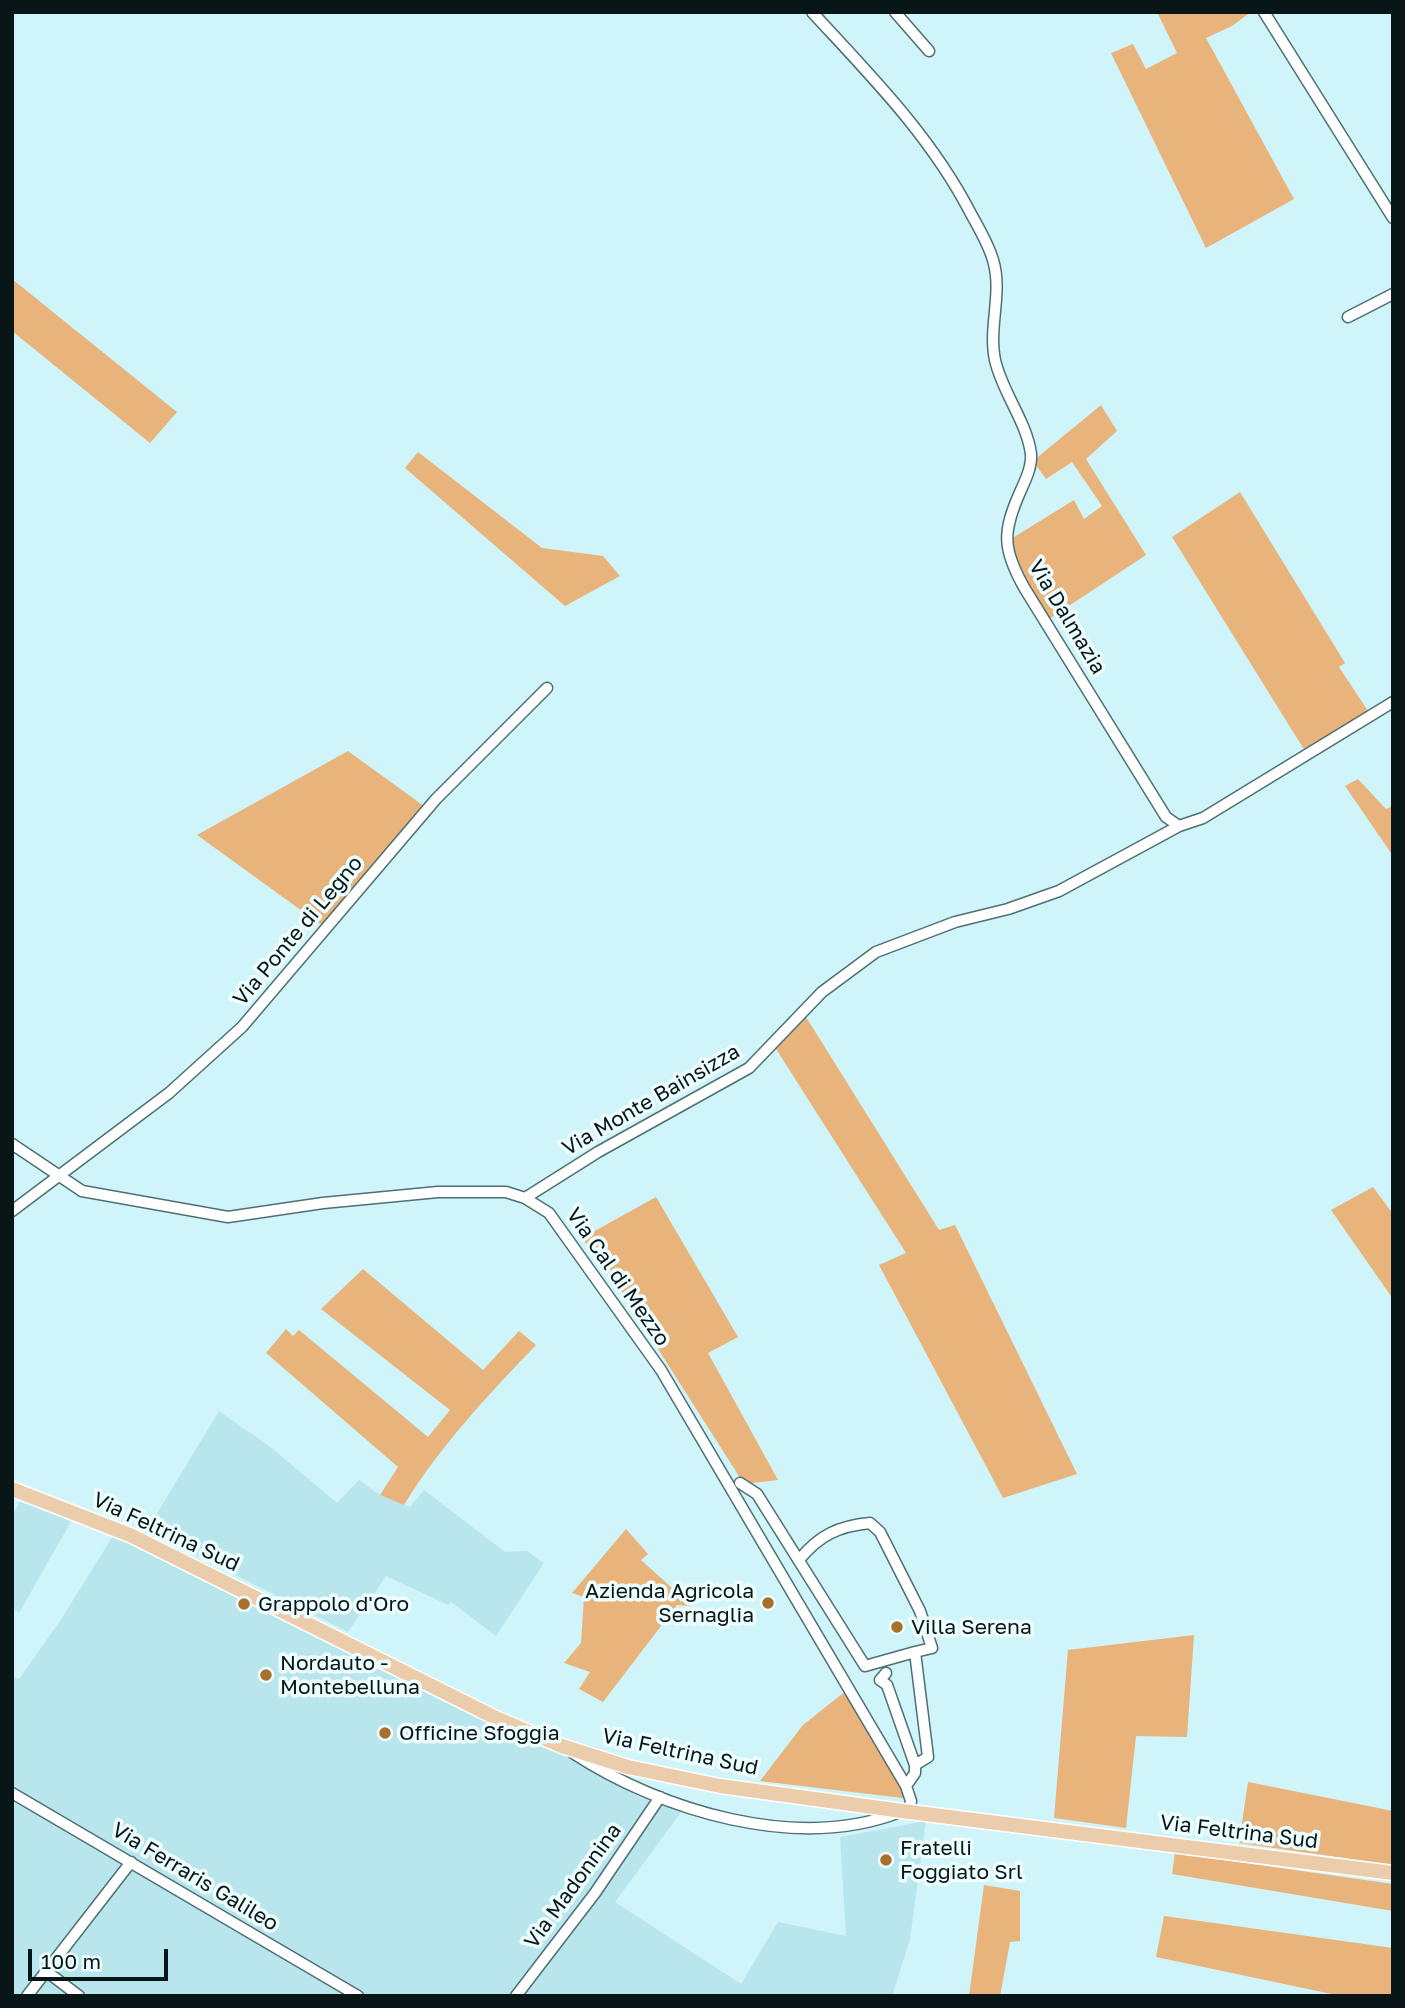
<!DOCTYPE html>
<html>
<head>
<meta charset="utf-8">
<style>
	body { margin:0 }
	#map { position:relative; width:1405px; height:2008px; overflow:hidden; background:#cff4f9; font-family:"Golos Text",sans-serif }
	canvas { display:block }
	.frame { position:absolute; inset:0; border:14px solid #081618; pointer-events:none }
	.scale { position:absolute; left:28px; top:1949px; width:140px; height:32px; box-sizing:border-box; border:4px solid #081618; border-top:0; padding-left:9px; font-size:21px; line-height:24px; white-space:nowrap; color:#081618; -webkit-text-stroke:5px #eefdfe; paint-order:stroke }
</style>
</head>
<body>
<div id="map">
<canvas width="1405" height="2008"></canvas>
<div class="frame"></div>
<div class="scale">100 m</div>
</div>
<script>
const c = document.querySelector('canvas').getContext('2d');
c.lineJoin = 'round';
function fillPath(path, color) {
  c.fillStyle = color;
  c.fill(path, 'evenodd');
}
function strokePath(path, color, width, dash) {
  c.strokeStyle = color;
  c.lineWidth = width;
  c.lineCap = dash ? 'butt' : 'round';
  c.setLineDash(dash || []);
  c.stroke(path);
}
function write(font, color, halo, rows, align = 'center') {
  c.font = font + ' "Golos Text",sans-serif';
  c.lineWidth = 7;
  c.setLineDash([]);
  c.textBaseline = 'middle';
  c.strokeStyle = halo;
  c.fillStyle = color;
  for (const [text, x, y, turn = 0] of rows) {
    c.save();
    c.translate(x, y);
    c.rotate((+turn || 0) * Math.PI / 180);
    c.textAlign = isNaN(turn) ? turn : align;
    if (halo) c.strokeText(text, 0, 0);
    c.fillText(text, 0, 0);
    c.restore();
  }
}
fillPath(new Path2D(`
	M219,1411L273,1449L337,1503L359,1480L380,1495L410,1507L424,1490L505,1552L527,1551L544,1563L496,1636L451,1602L448,1605L386,1576L348,1632L147,1530Z
	M21,1499L73,1518L19,1613L12,1608V1517Z
	M113,1536L440,1700L519,1738L577,1761L641,1798L682,1811L615,1902L741,1984L778,1922L846,1936L840,1837L926,1821L910,1939L892,1996H12V1676L19,1679L60,1621Z`), '#b9e6ec');
fillPath(new Path2D(`
	M1157,12H1251L1232,26L1206,38L1294,199L1206,248L1111,53L1133,44L1146,69L1177,53Z
	M12,279L177,412L150,443L12,331Z
	M1101,405L1117,431L1086,459L1146,555L1046,621L1006,542L1074,500L1084,519L1102,506L1072,462L1046,479L1033,461Z
	M418,452L542,548L603,556L620,576L565,606L405,468Z
	M1240,492L1345,663L1339,667L1368,711L1305,751L1172,537Z
	M348,751L428,809L327,929L197,835Z
	M1358,779L1386,809L1393,806V856L1345,786Z
	M806,1017L939,1230L955,1225L1077,1474L1003,1498L879,1265L906,1253L776,1049Z
	M1373,1187L1393,1214V1299L1331,1210Z
	M656,1197L738,1337L708,1353L778,1480L744,1484L616,1283L582,1238Z
	M363,1269L483,1370L519,1331L536,1345C488,1395 440,1446 404,1505L380,1495L398,1467L266,1353L286,1329L293,1336L299,1330L428,1437L450,1410L321,1309Z
	M626,1529L648,1554L641,1560L692,1606L677,1605L603,1702L579,1689L590,1672L564,1663L581,1643L584,1597L572,1593Z
	M1194,1635L1187,1737L1136,1736L1126,1828L1054,1818L1068,1650Z
	M847,1690L911,1799L760,1781L803,1725Z
	M1248,1782L1393,1811V1865L1239,1843Z
	M1175,1853L1393,1884V1911L1172,1874Z
	M984,1885L1020,1891V1941L1010,1942L1000,1996H969Z
	M1164,1916L1393,1948V1996H1341L1156,1957Z`), '#e9b47b');
const minor = new Path2D(`
	M812,12C870,75 930,135 970,212C978,227 988,243 993,260C1003,293 988,327 995,360C1002,392 1027,422 1031,454C1032,466 1026,479 1021,490C1002,532 1002,549 1025,589L1166,817L1179,826L1203,818L1393,702
	M895,12L929,51
	M1264,12L1393,218
	M1348,317L1393,294
	M12,1144L82,1191L228,1217L323,1203L438,1192H506L525,1198L549,1213L661,1370L906,1786L911,1801L909,1812
	M525,1198L598,1152L749,1068L822,992L876,952L955,922L1008,909L1059,891L1179,826
	M12,1211L169,1093L242,1027L436,799L547,688
	M740,1483L757,1494L865,1666L915,1652L928,1757L915,1765V1773L906,1786
	M799,1560C819,1535 839,1526 870,1523L880,1532L920,1611L932,1648L915,1652
	M886,1673L880,1680L887,1685L915,1765
	M573,1753C662,1811 797,1852 900,1812
	M12,1793L358,1996
	M46,1971L79,1996
	M27,1996L131,1862
	M516,1996L595,1893L660,1797`);
const major = new Path2D(`
	M12,1489L130,1535L498,1719L562,1746L628,1767L720,1786L902,1811L1393,1873`);
strokePath(minor, '#4e6f73', 13);
strokePath(major, '#fff', 17);
strokePath(minor, '#fff', 10);
strokePath(major, '#ebcdac', 14);
for (const [x, y, r, color] of [
	[768,1603,7,"#a7702c"],
	[244,1604,7,"#a7702c"],
	[897,1627,7,"#a7702c"],
	[266,1675,7,"#a7702c"],
	[385,1733,7,"#a7702c"],
	[886,1860,7,"#a7702c"]
]) {
  const dot = new Path2D();
  dot.arc(x, y, r, 0, 2 * Math.PI);
  c.fillStyle = color;
  c.fill(dot);
  strokePath(dot, '#eefdfe', 2.5);
}
write('21px', '#081618', '#eefdfe', [
	["Via Dalmazia",1067,617,59],
	["Via Ponte di Legno",298,931,-50],
	["Via Monte Bainsizza",651,1100,-30],
	["Via Cal di Mezzo",618,1277,55],
	["Via Feltrina Sud",166,1532,25],
	["Via Feltrina Sud",680,1752,12],
	["Via Feltrina Sud",1239,1832,7],
	["Via Ferraris Galileo",195,1877,31],
	["Via Madonnina",573,1886,-54]
]);
write('21px', '#081618', '#eefdfe', [
	["Azienda Agricola",754,1591,"right"],
	["Sernaglia",754,1615,"right"],
	["Grappolo d'Oro",258,1604],
	["Villa Serena",911,1627],
	["Nordauto -",280,1663],
	["Montebelluna",280,1687],
	["Officine Sfoggia",399,1733],
	["Fratelli",900,1848],
	["Foggiato Srl",900,1872]
], 'left');
</script>
</body>
</html>
